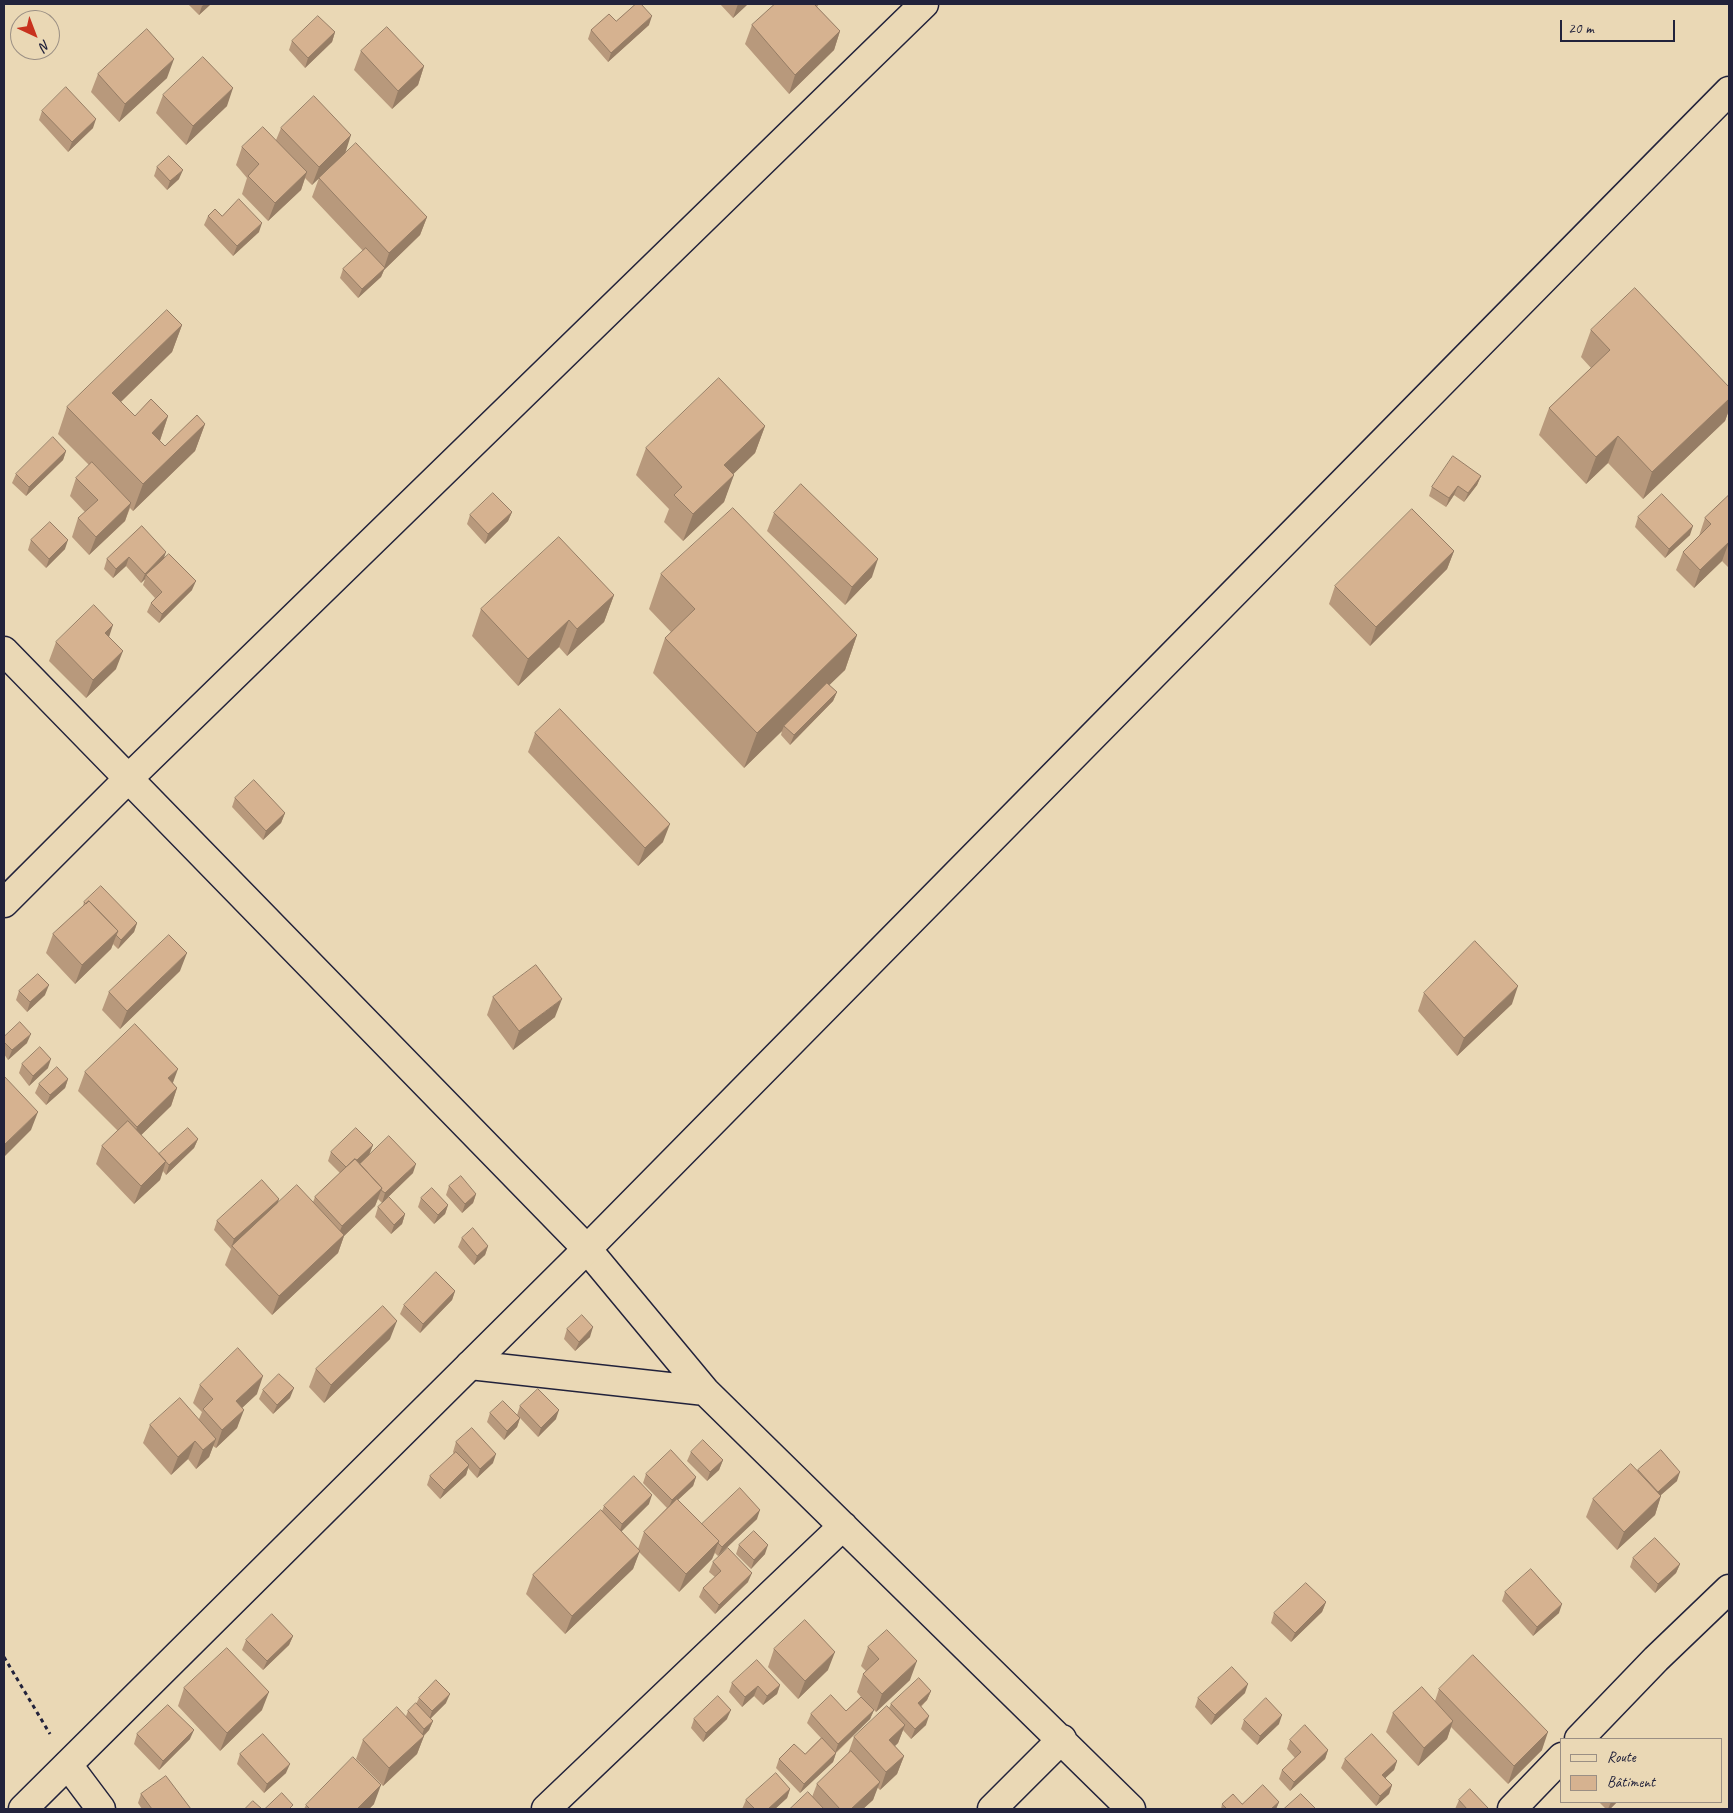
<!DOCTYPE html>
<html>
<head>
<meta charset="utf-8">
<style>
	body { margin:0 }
	#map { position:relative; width:1733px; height:1813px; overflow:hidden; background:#ead8b5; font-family:Caveat,sans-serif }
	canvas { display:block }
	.frame { position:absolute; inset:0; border:5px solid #22223b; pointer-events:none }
	.legend { position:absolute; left:1560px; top:1738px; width:162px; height:65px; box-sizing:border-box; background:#ead8b5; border:1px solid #9a8f84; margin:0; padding:6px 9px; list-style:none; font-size:15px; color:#22223b }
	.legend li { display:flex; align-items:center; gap:10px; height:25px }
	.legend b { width:25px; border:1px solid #9a8f84 }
	.north { position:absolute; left:10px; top:10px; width:50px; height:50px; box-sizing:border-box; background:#ead8b5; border:1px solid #9a8f84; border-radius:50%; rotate:137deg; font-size:14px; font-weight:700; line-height:20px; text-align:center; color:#22223b }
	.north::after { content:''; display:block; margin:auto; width:18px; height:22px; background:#c8321e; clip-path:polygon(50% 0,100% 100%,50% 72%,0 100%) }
	.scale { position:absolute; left:1560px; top:20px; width:115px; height:22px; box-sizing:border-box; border:2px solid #22223b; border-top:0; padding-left:6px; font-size:15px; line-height:18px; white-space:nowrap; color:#22223b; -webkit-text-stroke:4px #ead8b5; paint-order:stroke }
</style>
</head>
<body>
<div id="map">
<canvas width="1733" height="1813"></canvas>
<div class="frame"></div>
<ul class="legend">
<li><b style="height:6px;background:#ead8b5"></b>Route</li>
<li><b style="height:14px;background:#d6b290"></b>Bâtiment</li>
</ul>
<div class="north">N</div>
<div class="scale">20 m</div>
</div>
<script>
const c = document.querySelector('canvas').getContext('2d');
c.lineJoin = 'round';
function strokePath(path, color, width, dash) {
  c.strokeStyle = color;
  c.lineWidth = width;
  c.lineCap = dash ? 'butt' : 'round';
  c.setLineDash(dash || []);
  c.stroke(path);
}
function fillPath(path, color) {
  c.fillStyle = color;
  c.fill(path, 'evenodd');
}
const street = new Path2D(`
	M4,651L587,1249L705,1391L1131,1809
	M4,903L129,778L924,4
	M470,1365L705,1391
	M1579,1739L1656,1659L1729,1589
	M68,1765L101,1809
	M546,1809L843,1526
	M992,1809L1062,1739
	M1512,1809L1562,1757`);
const secondary = new Path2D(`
	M23,1809L587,1249L1729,91`);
strokePath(street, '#22223b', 31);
strokePath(secondary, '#22223b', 31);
strokePath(new Path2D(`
	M4,1657L50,1734`), '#22223b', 3, [4, 4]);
strokePath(street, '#ead8b5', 28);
strokePath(secondary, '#ead8b5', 28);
fillPath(new Path2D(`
	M188,4H211L199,15Z
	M720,4H748L733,18Z
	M775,4H819L817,7L840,31L834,50L789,94L745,44L752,25Z
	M616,21L649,25L608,62L588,39L591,30Z
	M335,32L332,42L305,68L289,50L292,41Z
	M361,51L424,66L418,85L392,109L354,70Z
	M98,74L167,78L119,122L91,92Z
	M163,95L227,106L186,145L156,113Z
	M42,111L93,128L68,152L39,120Z
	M281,128L351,135L312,185L305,178L301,190L268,221L242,194L247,178L236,165L242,147L276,140Z
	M157,167L179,179L167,190L154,176Z
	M319,178L427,217L420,235L384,270L381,277L358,298L340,278L343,269L363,251L312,197Z
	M208,216H222L259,232L233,256L204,225Z
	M182,325L172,352L121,402L135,416H168L160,441L165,446L205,424L195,451L133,511L130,508L125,521L89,555L72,537L78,518L85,512L70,496L76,478L89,465L58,434L67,407Z
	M1591,330L1729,387V410L1725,421L1643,499L1608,463L1586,484L1539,435L1549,408L1591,368L1581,357Z
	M765,426L755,453L733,474L724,502L683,541L664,522L669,509L636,475L646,448Z
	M66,451L63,460L26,496L12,483L16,474Z
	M1481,476L1477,485L1464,502L1454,495L1446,507L1429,496L1432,487Z
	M1729,495V568L1722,561L1694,588L1676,570L1683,552L1699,536L1705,518Z
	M512,512L508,521L485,544L467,524L470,515Z
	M774,513L872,577L845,605L767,531Z
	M1638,517L1690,535L1665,558L1635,527Z
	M142,526L164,558L192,590L159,623L147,612L151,603L155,598L143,585L145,579L141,583L126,566L113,578L104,569L107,559Z
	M31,540L65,549L46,568L28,550Z
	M1454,551L1447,569L1370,646L1329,604L1335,586Z
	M661,574L857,635L845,670L829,685L837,692L833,701L790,745L781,735L782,731L744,768L653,673L665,638L671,632L649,609Z
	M614,595L604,622L567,656L559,647L518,686L472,636L481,609Z
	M56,642L116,669L86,698L49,661Z
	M535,733L663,842L638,866L528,752Z
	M235,798L285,813L281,823L263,840L232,807Z
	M84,902L137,923L134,932L118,949L113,944L111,949L75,984L46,953L53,934L83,906Z
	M180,971L120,1029L102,1010L109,992Z
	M19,991L45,995L27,1012L16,1000Z
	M1424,993L1512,1004L1457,1056L1418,1011Z
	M493,997L555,1017L513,1050L487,1015Z
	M4,1037L27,1043L8,1060L4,1054Z
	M22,1064L48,1068L29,1086L19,1073Z
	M85,1072L173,1083L177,1088L171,1106L141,1135L159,1154L198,1139L194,1148L166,1175L163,1171L160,1180L134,1204L96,1164L102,1146L118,1131L78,1091Z
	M68,1079L65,1088L46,1105L35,1093L39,1084Z
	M373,1145L369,1155L360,1164L413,1173L382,1203L378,1199L375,1206L344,1236L338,1253L272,1315L225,1265L231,1249L214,1230L217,1221L279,1199L277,1204L313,1202L315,1197L340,1173L328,1161L331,1152Z
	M449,1186L476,1194L473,1203L462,1213L446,1195Z
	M421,1198L448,1205L445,1214L434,1224L418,1207Z
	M378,1207L405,1214L402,1224L391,1234L375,1217Z
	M462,1238L488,1246L485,1255L474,1265L458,1247Z
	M455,1291L452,1300L420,1333L400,1314L404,1305Z
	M567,1329L590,1337L575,1351L564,1339Z
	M390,1339L324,1403L309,1387L316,1369Z
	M200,1385L257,1394L242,1408L237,1428L216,1448L213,1446L209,1457L196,1469L188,1459L171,1475L143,1443L150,1425L199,1419L202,1412L193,1403Z
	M263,1390L290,1398L273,1414L259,1399Z
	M520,1406L556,1419L538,1437L520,1418L517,1427L504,1440L487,1422L490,1413L517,1415Z
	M456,1442L493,1463L477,1478L468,1468L466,1475L440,1499L427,1485L430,1476L454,1454L453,1452Z
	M691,1452L723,1460L719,1470L707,1481L687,1461Z
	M1638,1470L1677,1481L1661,1495L1655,1515L1617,1550L1586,1517L1593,1499Z
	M646,1474L696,1477L693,1486L678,1500L702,1524L757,1519L718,1556L715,1553L712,1559L679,1592L639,1552L633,1569L565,1634L526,1594L533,1575L602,1511L604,1506L649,1504L621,1531L638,1549L644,1532L667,1508L643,1483Z
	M739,1545L765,1554L751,1569L736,1554Z
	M1633,1558L1680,1564L1676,1573L1655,1593L1630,1567Z
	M713,1562L748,1582L715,1614L699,1597L703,1588L715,1577L709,1572Z
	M1505,1592L1559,1613L1533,1636L1502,1601Z
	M1326,1602L1322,1612L1291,1642L1271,1623L1274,1613Z
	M293,1636L289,1645L263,1670L242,1650L246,1640Z
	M868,1647L910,1680L876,1712L874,1710L870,1719L836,1753L833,1762L800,1793L776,1768L779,1759L805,1754L821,1738L807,1723L811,1714L846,1711L861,1697L857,1692L863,1674L866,1671L861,1666Z
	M774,1649L828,1670L798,1699L768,1667Z
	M732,1683L780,1685L777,1694L763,1705L754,1696L742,1707L729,1692Z
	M184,1688L262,1710L220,1751L178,1706Z
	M1439,1689L1542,1750L1508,1784L1451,1727L1447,1739L1418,1766L1386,1732L1393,1713L1435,1701Z
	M931,1691L927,1700L921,1707L926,1725L911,1739L903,1730L898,1743L895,1746L904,1756L897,1774L880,1790L877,1787L873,1800L863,1809H790L812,1797L817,1784L848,1754L854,1737L889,1708L891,1704Z
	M1245,1693L1211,1725L1195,1707L1198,1698Z
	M419,1698L446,1703L430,1719L433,1721L429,1730L424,1736L417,1754L383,1786L356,1759L363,1740L406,1716L408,1711L416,1704Z
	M694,1719H727L703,1742L691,1728Z
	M1244,1720L1279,1724L1257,1745L1241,1729Z
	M137,1734L190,1739L159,1770L134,1744Z
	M1290,1740L1328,1750L1325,1759L1290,1791L1279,1779L1282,1770L1295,1758L1287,1749Z
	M240,1754L286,1773L264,1793L237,1764Z
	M1345,1759L1397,1761L1394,1770L1385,1778L1392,1785L1389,1794L1376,1806L1341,1768Z
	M790,1789L787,1798L775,1809H742L746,1800Z
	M141,1794L191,1809H142L138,1803Z
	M1459,1800L1488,1809H1455Z
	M1279,1802L1276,1809H1221L1222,1804Z
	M1599,1802H1617L1610,1809H1606Z
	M374,1804L369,1809H304L306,1805Z`), '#b8997c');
fillPath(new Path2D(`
	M205,4H211L199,15L202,6Z
	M738,4H748L733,18Z
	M652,16L649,25L608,62L611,53Z
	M840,31L834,50L789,94L795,75Z
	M335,32L332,42L305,68L308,58Z
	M174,59L167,78L119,122L125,104Z
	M424,66L418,85L392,109L398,91Z
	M233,88L227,106L186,145L193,126Z
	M96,119L93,128L68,152L72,142Z
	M351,135L345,154L312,185L319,167Z
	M183,170L179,179L167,190L170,181Z
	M307,172L301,190L268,221L275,203Z
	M427,217L420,235L384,270L381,277L358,298L362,289L384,268L389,253Z
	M262,223L259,232L233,256L237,246Z
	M182,325L172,352L102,420L112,393Z
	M1729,399V410L1725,421L1643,499L1652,472Z
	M168,416L159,443L152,433Z
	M205,424L195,451L133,511L143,484Z
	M765,426L755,453L715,492L724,465Z
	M1618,436L1608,463L1586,484L1596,457Z
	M66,451L63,460L26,496L29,487Z
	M734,475L724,502L683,541L693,514Z
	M1481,476L1477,485L1464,502L1468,493Z
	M1458,486L1454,495L1446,507L1449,498Z
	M131,503L125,521L89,555L96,537Z
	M512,512L508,521L485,544L488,534Z
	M1693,526L1690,535L1665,558L1669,549Z
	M68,540L65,549L46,568L49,559Z
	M1729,542L1722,561L1694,588L1700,570Z
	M1454,551L1447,569L1370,646L1376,627Z
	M166,552L163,561L146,575L145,579L141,583L145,574Z
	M129,557L126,566L113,578L116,569Z
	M878,559L872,577L845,605L852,587Z
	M196,581L192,590L159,623L162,614Z
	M614,595L604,622L567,656L577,629Z
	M569,620L559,647L518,686L528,659Z
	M113,625L107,643L105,633Z
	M857,635L845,670L785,728L784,726L782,731L744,768L757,733Z
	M123,651L116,669L86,698L93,680Z
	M837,692L833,701L790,745L794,735Z
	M285,813L281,823L263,840L266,831Z
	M670,824L663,842L638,866L645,848Z
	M137,923L134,932L118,949L121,940Z
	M118,931L111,949L75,984L82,965Z
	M187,953L180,971L120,1029L127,1011Z
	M49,985L45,995L27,1012L30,1002Z
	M1518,986L1512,1004L1457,1056L1464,1038Z
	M562,999L555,1017L513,1050L519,1031Z
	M31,1034L27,1043L8,1060L12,1050Z
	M51,1059L48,1068L29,1086L33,1076Z
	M178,1069L171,1088L168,1078Z
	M68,1079L65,1088L46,1105L50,1095Z
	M177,1088L171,1106L131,1145L137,1127Z
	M38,1112L31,1130L4,1157V1148L5,1144Z
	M198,1139L194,1148L166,1175L169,1165Z
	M373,1145L369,1155L345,1178L348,1168Z
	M166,1161L160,1180L134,1204L141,1186Z
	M416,1164L413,1173L382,1203L385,1193Z
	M382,1188L375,1206L344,1236L338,1253L272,1315L279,1296L335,1243L342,1226Z
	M476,1194L473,1203L462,1213L465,1204Z
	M279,1199L276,1208L232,1246L231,1249L234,1239Z
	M448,1205L445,1214L434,1224L438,1215Z
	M405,1214L402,1224L391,1234L394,1225Z
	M488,1246L485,1255L474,1265L477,1256Z
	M455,1291L452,1300L420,1333L423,1324Z
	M397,1321L390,1339L324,1403L331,1385Z
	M593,1327L590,1337L575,1351L579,1342Z
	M263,1376L257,1394L229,1420L236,1401Z
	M294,1388L290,1398L273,1414L277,1405Z
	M244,1410L237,1428L216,1448L222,1430Z
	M559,1410L556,1419L538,1437L541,1428Z
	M520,1418L517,1427L504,1440L507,1431Z
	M216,1439L209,1457L196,1469L203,1450Z
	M195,1441L188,1459L171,1475L178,1457Z
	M496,1454L493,1463L477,1478L480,1469Z
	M723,1460L719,1470L707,1481L710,1472Z
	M469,1465L466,1475L440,1499L444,1490Z
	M1680,1472L1677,1481L1654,1501L1658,1492Z
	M696,1477L693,1486L668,1509L672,1500Z
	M652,1495L649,1504L619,1534L622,1524Z
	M1661,1496L1655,1515L1617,1550L1624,1532Z
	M760,1510L757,1519L718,1556L722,1547Z
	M719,1541L712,1559L679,1592L686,1574Z
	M768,1545L765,1554L751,1569L754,1560Z
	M640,1551L633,1569L565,1634L572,1616Z
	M1680,1564L1676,1573L1655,1593L1658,1584Z
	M752,1573L748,1582L715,1614L719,1605Z
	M1326,1602L1322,1612L1291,1642L1295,1633Z
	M1562,1604L1559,1613L1533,1636L1537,1627Z
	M293,1636L289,1645L263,1670L267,1661Z
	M835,1652L828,1670L798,1699L805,1681Z
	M917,1661L910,1680L876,1712L882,1694Z
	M1248,1684L1245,1693L1211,1725L1215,1715Z
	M780,1685L777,1694L763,1705L767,1696Z
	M758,1686L754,1696L742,1707L745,1697Z
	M931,1691L927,1700L914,1712L918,1703Z
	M269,1692L262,1710L220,1751L227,1733Z
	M450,1694L446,1703L429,1720L432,1711Z
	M731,1710L727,1719L703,1742L706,1733Z
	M874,1710L870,1719L835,1753L838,1744Z
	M1282,1715L1279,1724L1257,1745L1260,1736Z
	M929,1716L926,1725L911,1739L915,1729Z
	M433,1721L429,1730L421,1738L424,1729Z
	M1453,1721L1447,1739L1418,1766L1424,1748Z
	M905,1725L898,1743L882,1758L889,1740Z
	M194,1730L190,1739L159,1770L163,1761Z
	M1548,1732L1542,1750L1508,1784L1514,1766Z
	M424,1736L417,1754L383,1786L389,1768Z
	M1328,1750L1325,1759L1290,1791L1294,1782Z
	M836,1753L833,1762L800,1793L804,1784Z
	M904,1756L897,1774L880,1790L886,1772Z
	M1397,1761L1394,1770L1379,1784L1382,1775Z
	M290,1764L286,1773L264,1793L267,1784Z
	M880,1782L873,1800L863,1809H851Z
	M381,1785L374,1804L369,1809H357Z
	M1392,1785L1389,1794L1376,1806L1380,1796Z
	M790,1789L787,1798L775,1809H768Z
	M1279,1802L1276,1809H1271Z
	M1611,1802H1617L1610,1809H1608Z`), '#967d65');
const building = new Path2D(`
	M636,4H641L652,16L611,53L591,30L609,14L616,21Z
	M775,4H814L840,31L795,75L752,25Z
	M318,16L335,32L308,58L292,41Z
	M387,27L424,66L398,91L361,51Z
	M147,29L174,59L125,104L98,74Z
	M203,57L233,88L193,126L163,95Z
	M66,87L96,119L72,142L42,111Z
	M314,96L351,135L319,167L281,128Z
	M263,127L307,172L275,203L248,176L259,164L242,147Z
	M356,143L427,217L389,253L319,178Z
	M169,156L183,170L170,181L157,167Z
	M239,199L262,223L237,246L208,216L215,209L222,216Z
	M366,248L385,268L362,289L343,269Z
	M1635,288L1729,387V399L1652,472L1618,436L1596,457L1549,408L1610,350L1591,330Z
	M167,310L182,325L112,393L135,416L151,399L168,416L152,433L165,446L197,415L205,424L143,484L67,407Z
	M719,378L765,426L724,465L734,475L693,514L674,495L682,487L646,448Z
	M53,437L66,451L29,487L16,474Z
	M1453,456L1481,476L1468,493L1458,486L1449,498L1432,487Z
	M92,462L131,503L96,537L78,518L98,500L76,478Z
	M801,484L878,559L852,587L774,513Z
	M493,493L512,512L488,534L470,515Z
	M1662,494L1693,526L1669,549L1638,517Z
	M1729,495V543V542L1700,570L1683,552L1711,524L1705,518Z
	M733,508L857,635L757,733L665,638L695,609L661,574Z
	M1412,509L1454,551L1376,627L1335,586Z
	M50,522L68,540L49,559L31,540Z
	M142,526L166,552L145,574L129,557L116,569L107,559Z
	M559,537L614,595L577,629L569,620L528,659L481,609Z
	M169,554L196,581L162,614L151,603L162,592L146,575Z
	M94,605L113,625L105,633L123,651L93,680L56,642Z
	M827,683L837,692L794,735L784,726Z
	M560,709L670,824L645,848L535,733Z
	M254,780L285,813L266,831L235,798Z
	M101,886L137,923L121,940L116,935L118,931L89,901L86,904L84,902Z
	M89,901L118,931L82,965L53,934Z
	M169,935L187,953L127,1011L109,992Z
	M1475,941L1518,986L1464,1038L1424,993Z
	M536,965L562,999L519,1031L493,997Z
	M38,974L49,985L30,1002L19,991Z
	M20,1022L31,1034L12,1050L4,1042V1037Z
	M135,1024L178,1069L168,1078L177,1088L137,1127L85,1072Z
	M40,1047L51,1059L33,1076L22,1064Z
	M57,1067L68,1079L50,1095L39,1084Z
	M4,1076L38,1112L5,1144L4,1142Z
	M128,1121L166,1161L141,1186L102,1146Z
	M188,1128L198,1139L169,1165L159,1154Z
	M356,1128L373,1145L357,1160L355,1159L346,1167L331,1152Z
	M389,1136L416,1164L385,1193L381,1190L382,1188L360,1164Z
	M355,1159L382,1188L342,1226L315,1197Z
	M461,1176L476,1194L465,1204L449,1186Z
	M262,1180L279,1199L234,1239L217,1221Z
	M297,1185L344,1235L279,1296L232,1246Z
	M432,1188L448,1205L438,1215L421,1198Z
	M389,1197L405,1214L394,1225L378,1207Z
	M473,1228L488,1246L477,1256L462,1238Z
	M436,1272L455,1291L423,1324L404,1305Z
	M383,1306L397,1321L331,1385L316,1369Z
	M582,1315L593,1327L579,1342L567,1329Z
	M238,1348L263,1376L236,1401L244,1410L222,1430L203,1409L213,1399L200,1385Z
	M279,1374L294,1388L277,1405L263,1390Z
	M538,1389L559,1410L541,1428L520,1406Z
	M180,1398L216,1439L203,1450L195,1441L178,1457L150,1425Z
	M503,1401L520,1418L507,1431L490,1413Z
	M472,1428L496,1454L480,1469L456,1442Z
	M703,1440L723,1460L710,1472L691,1452Z
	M671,1450L696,1477L672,1500L646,1474Z
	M1661,1450L1680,1472L1658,1492L1638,1470Z
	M456,1452L469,1465L444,1490L430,1476Z
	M1631,1464L1661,1496L1624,1532L1593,1499Z
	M634,1476L652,1495L622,1524L604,1506Z
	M740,1488L760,1510L722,1547L718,1543L719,1541L702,1524Z
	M677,1499L719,1541L686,1574L644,1532Z
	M601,1510L640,1551L572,1616L533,1575Z
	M754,1531L768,1545L754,1560L739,1545Z
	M1655,1538L1680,1564L1658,1584L1633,1558Z
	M728,1548L752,1573L719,1605L703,1588L721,1571L713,1562Z
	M1531,1569L1562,1604L1537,1627L1505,1592Z
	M1306,1583L1326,1602L1295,1633L1274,1613Z
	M272,1614L293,1636L267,1661L246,1640Z
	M805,1620L835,1652L805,1681L774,1649Z
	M887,1630L917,1661L882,1694L863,1674L879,1659L868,1647Z
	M227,1648L269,1692L227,1733L184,1688Z
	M1473,1655L1548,1732L1514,1766L1439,1689Z
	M757,1660L780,1685L767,1696L758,1686L745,1697L732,1683Z
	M1232,1667L1248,1684L1215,1715L1198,1698Z
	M919,1678L931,1691L918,1703L929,1716L915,1729L891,1704Z
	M436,1680L450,1694L432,1711L419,1698Z
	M1422,1687L1453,1721L1424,1748L1393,1713Z
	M831,1695L846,1711L861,1697L874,1710L838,1744L811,1714Z
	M718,1696L731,1710L706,1733L694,1719Z
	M1266,1698L1282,1715L1260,1736L1244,1720Z
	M416,1703L433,1721L424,1729L408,1711Z
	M168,1705L194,1730L163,1761L137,1734Z
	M887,1706L905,1725L889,1740L904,1756L886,1772L854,1737Z
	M397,1707L424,1736L389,1768L363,1740Z
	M1305,1725L1328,1750L1294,1782L1282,1770L1301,1752L1290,1740Z
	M263,1734L290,1764L267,1784L240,1754Z
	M1372,1734L1397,1761L1382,1775L1392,1785L1380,1796L1345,1759Z
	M822,1738L836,1753L804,1784L779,1759L794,1744L805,1754Z
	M851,1751L880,1782L851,1809H840L817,1784Z
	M353,1757L381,1785L357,1809H310L306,1805Z
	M776,1773L790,1789L768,1809H755L746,1800Z
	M166,1776L191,1809H152L141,1794Z
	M1263,1785L1279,1802L1271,1809H1227L1222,1804L1233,1794L1242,1804Z
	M1470,1789L1488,1808L1487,1809H1467L1459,1800Z
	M808,1792L824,1809H790Z
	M282,1793L293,1805L289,1809H265Z
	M1301,1794L1316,1809H1284Z
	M253,1801L262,1809H245Z`);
fillPath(building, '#d6b290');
strokePath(building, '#967d65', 1);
</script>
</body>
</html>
